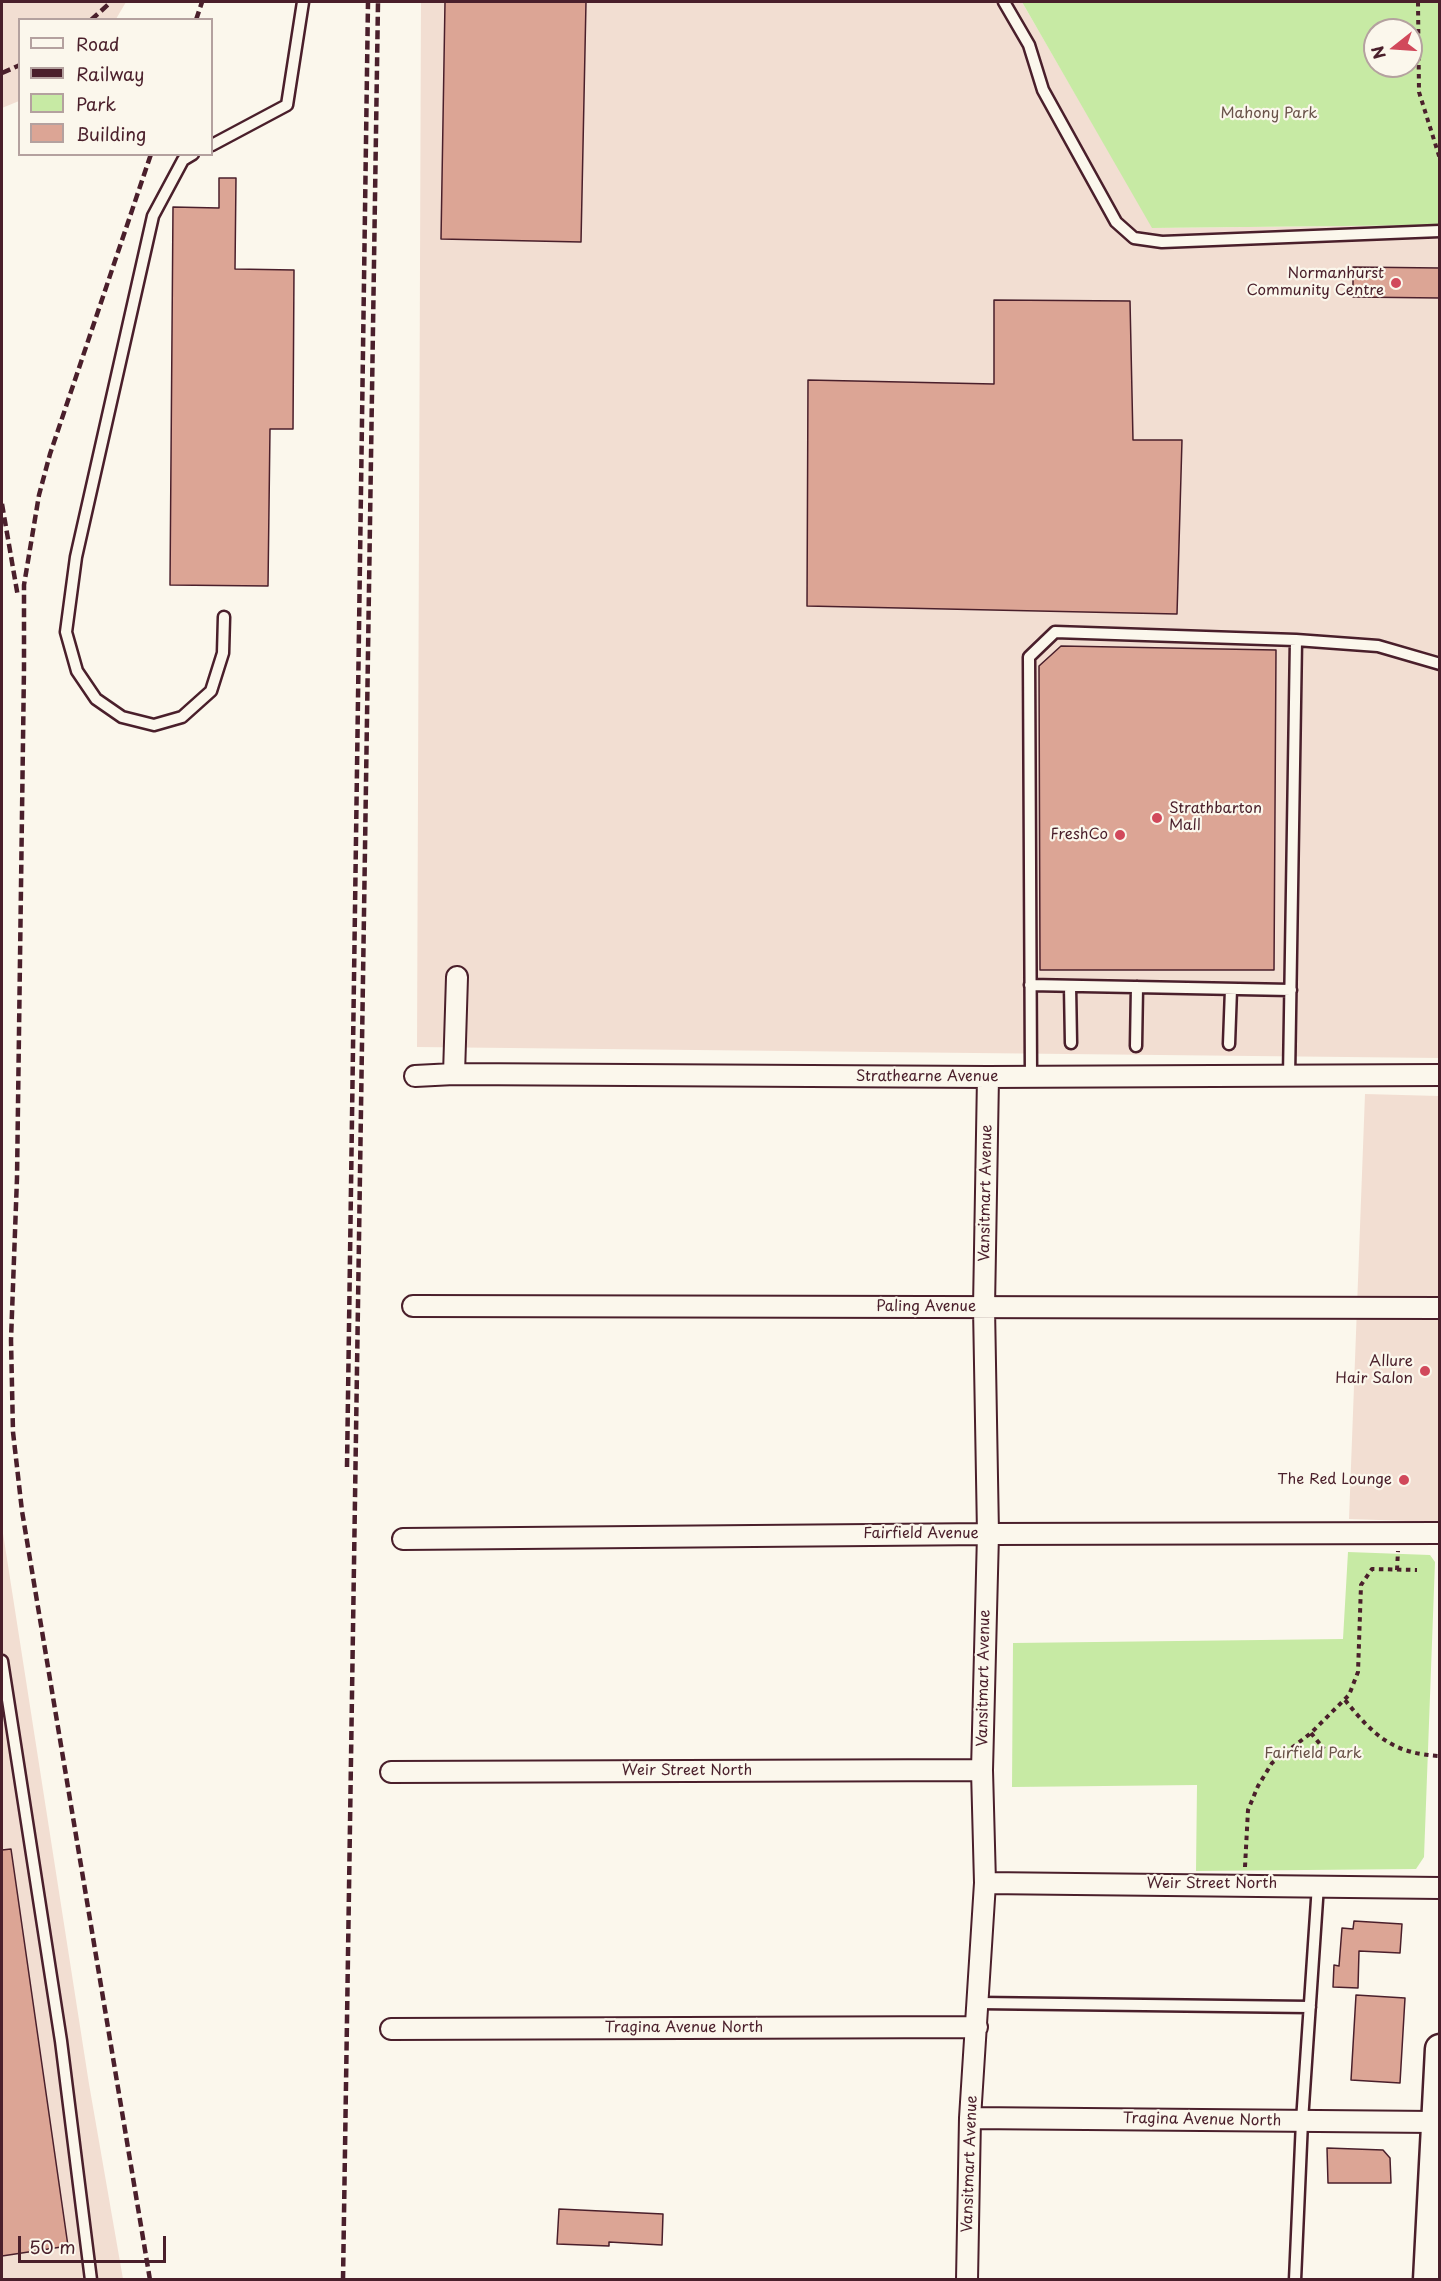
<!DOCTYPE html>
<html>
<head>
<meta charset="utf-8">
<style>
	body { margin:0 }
	#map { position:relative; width:1441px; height:2281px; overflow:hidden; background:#fbf7ec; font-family:"Playpen Sans",sans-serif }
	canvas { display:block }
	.frame { position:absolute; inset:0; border:3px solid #4a1f2b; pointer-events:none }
	.legend { position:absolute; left:18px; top:18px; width:195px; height:138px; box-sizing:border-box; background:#fbf7ec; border:2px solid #b4a19f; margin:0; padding:8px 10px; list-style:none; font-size:18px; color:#4a1f2b }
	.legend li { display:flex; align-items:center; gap:12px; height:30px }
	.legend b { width:30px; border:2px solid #b4a19f }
	.north { position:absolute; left:1363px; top:18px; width:60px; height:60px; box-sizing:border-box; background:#fbf7ec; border:2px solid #b4a19f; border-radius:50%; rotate:253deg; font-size:16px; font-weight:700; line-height:24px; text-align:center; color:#4a1f2b }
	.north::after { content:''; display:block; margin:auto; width:21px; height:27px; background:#d1495b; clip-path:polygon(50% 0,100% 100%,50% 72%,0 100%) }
	.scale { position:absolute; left:18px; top:2236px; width:148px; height:27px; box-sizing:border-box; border:3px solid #4a1f2b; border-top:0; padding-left:8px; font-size:18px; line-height:21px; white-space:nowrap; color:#4a1f2b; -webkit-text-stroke:4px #fbf7ec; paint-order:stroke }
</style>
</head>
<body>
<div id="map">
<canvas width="1441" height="2281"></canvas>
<div class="frame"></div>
<ul class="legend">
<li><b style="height:8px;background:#fbf7ec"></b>Road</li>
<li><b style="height:8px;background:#4a1f2b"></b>Railway</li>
<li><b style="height:16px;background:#c7eaa4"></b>Park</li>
<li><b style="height:16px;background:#dca595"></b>Building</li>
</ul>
<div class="north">N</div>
<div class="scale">50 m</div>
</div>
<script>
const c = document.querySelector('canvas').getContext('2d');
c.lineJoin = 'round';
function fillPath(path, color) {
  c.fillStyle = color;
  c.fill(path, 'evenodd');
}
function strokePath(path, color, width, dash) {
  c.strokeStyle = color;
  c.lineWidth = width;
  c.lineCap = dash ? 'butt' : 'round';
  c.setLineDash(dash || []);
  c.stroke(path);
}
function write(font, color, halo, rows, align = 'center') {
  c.font = font + ' "Playpen Sans",sans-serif';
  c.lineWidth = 4.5;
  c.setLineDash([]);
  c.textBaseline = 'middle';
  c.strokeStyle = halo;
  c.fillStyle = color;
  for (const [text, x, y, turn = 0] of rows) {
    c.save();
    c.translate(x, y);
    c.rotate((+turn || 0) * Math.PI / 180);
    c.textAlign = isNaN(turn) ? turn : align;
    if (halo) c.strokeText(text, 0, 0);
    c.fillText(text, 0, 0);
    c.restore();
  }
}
fillPath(new Path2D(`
	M2,2H126L116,19L20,20L19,101L2,108Z
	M421,2H1022L1153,228L1439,225V1058L417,1047Z
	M1365,1094L1439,1096V1522L1349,1519Z
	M2,1527L89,2084L123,2279H2Z`), '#f2ded2');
fillPath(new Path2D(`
	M1022,2H1439V225L1152,228ZM1375,30H1411V66H1375Z
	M1348,1552L1430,1555L1435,1562L1424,1857L1416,1869L1196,1871L1197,1785L1012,1787L1013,1643L1343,1639Z`), '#c7eaa4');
const building = new Path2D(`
	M445,2H586L581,242L441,239Z
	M219,178H236L235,269L294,270L293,429H270L268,586L170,585L173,207L219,208Z
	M1353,267L1440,268V298L1353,297Z
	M994,300L1130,301L1133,440H1182L1177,614L807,606L808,380L994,384Z
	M1061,646L1276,650L1274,970H1040L1039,666Z
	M11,1849L68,2246L2,2256V1850Z
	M1354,1921L1402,1924L1400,1953L1359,1951L1358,1988L1333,1987L1334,1965L1339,1966L1342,1928L1353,1929Z
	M1356,1995L1405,1998L1400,2083L1351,2080Z
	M1327,2148L1383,2150L1390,2158L1391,2183H1328Z
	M559,2209L663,2214L662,2245L609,2242V2246L557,2244Z`);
fillPath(building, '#dca595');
strokePath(building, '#4a1f2b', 1.5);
const lane = new Path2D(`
	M1004,2L1029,45L1043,90L1116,222L1134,238L1162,242L1440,231
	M212,145L287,105L303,2
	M193,154L183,160L153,216L76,557L66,632L77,671L96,699L122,717L154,725L182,717L211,691L223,653L224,617
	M1030,985L1291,990
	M1070,986L1071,1043
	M1229,1044L1231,989
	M1136,1046L1137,987
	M1031,1077L1029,657L1055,632L1296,640
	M1289,1077L1296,640L1378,646L1440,664
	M2,1661L61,2041L91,2280
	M979,2003L1310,2007
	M1295,2280L1302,2121L1318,1885`);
const street = new Path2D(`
	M454,1074L457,977
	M415,1076L454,1074L988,1077L1440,1075
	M413,1306L1440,1308
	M403,1539L988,1534L1440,1533
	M391,1772L982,1770
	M985,1883L1440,1888
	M391,2029L977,2027
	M970,2118L1434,2122
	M967,2280L970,2118L985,1883L982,1770L988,1534L984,1307L988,1077`);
const secondary = new Path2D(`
	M1428,2280L1440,2049`);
strokePath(lane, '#4a1f2b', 15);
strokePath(street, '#4a1f2b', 24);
strokePath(secondary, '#4a1f2b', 33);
strokePath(new Path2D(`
	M1418,2L1419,92L1440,159
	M1397,1570L1398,1551
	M1345,1700C1373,1735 1393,1754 1440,1756
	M1311,1733L1324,1749
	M1245,1867L1248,1810L1258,1786L1272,1763L1311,1733L1349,1695L1358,1672L1361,1585L1372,1569L1417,1570`), '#4a1f2b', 4, [4.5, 4.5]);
strokePath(lane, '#fbf7ec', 10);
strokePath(street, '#fbf7ec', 20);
strokePath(secondary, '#fbf7ec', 28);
strokePath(new Path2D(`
	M91,20L111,2
	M196,20L202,2
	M2,73L20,65
	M2,504L18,597
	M347,1467L368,2
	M150,2280L22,1511L13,1432L11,1340L17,1178L24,668V585L39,495L50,454L151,154
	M343,2280L378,2`), '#4a1f2b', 4.5, [9, 4.5]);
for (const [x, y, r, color] of [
	[1396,283,6,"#d1495b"],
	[1157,818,6,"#d1495b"],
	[1120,835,6,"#d1495b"],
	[1425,1371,6,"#d1495b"],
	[1404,1480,6,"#d1495b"]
]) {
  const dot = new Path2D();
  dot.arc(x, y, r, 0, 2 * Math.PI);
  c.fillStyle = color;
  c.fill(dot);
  strokePath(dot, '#fbf7ec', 2);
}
write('15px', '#695249', '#fbf7ec', [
	["Mahony Park",1269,114],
	["Fairfield Park",1313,1754]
]);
write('15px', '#4a1f2b', '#fbf7ec', [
	["Normanhurst",1384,274],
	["Community Centre",1384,291],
	["Strathbarton",1169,809,"left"],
	["Mall",1169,826,"left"],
	["FreshCo",1108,835],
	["Allure",1413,1362],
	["Hair Salon",1413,1379],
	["The Red Lounge",1392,1480]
], 'right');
write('15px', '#4a1f2b', '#fbf7ec', [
	["Strathearne Avenue",927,1077],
	["Vansitmart Avenue",986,1193,-89],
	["Paling Avenue",926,1307],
	["Fairfield Avenue",921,1534],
	["Vansitmart Avenue",984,1678,-89],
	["Weir Street North",687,1771],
	["Weir Street North",1212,1884],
	["Tragina Avenue North",684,2028],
	["Tragina Avenue North",1202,2120,1],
	["Vansitmart Avenue",970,2164,-88]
]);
</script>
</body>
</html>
